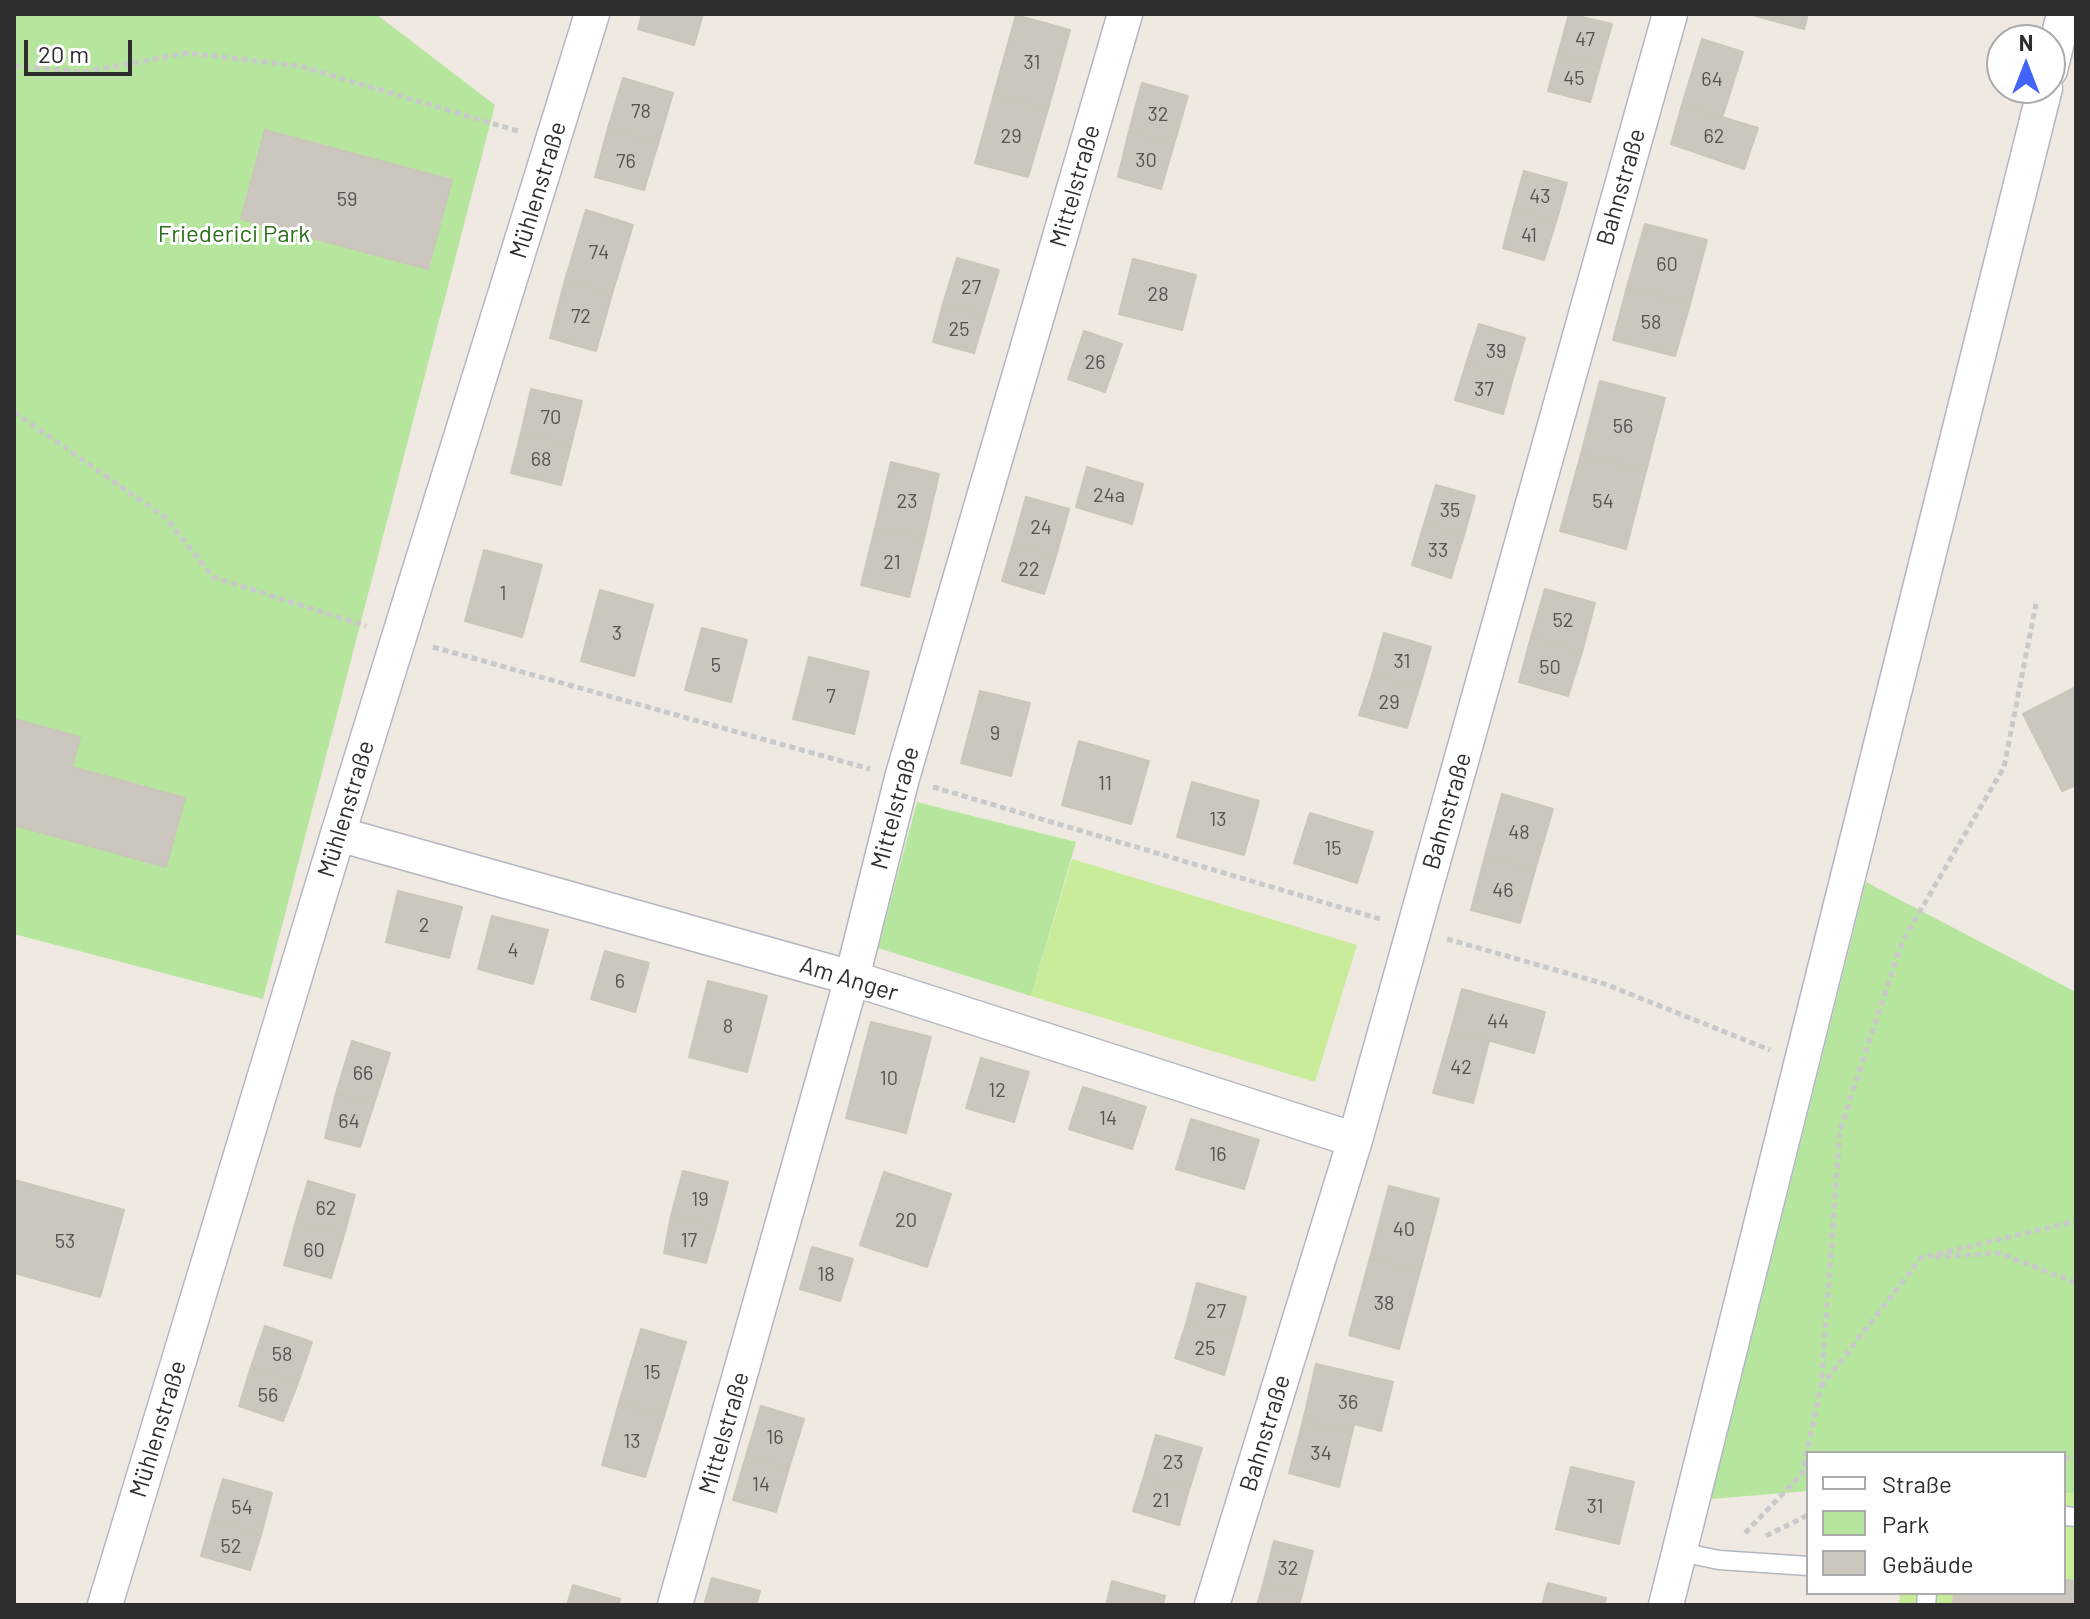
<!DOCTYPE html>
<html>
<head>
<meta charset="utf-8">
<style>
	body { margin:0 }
	#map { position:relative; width:2090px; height:1619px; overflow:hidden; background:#efe9e1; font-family:Barlow,sans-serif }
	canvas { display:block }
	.frame { position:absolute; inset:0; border:16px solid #2e2e2e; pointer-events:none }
	.legend { position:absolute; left:1806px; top:1451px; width:260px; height:144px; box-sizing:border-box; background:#fff; border:2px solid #ababab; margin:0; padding:10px 14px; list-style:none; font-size:24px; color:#2e2e2e }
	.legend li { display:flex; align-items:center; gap:16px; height:40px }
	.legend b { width:40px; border:2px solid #ababab }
	.north { position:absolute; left:1986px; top:24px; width:80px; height:80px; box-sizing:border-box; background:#fff; border:2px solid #ababab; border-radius:50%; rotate:0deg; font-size:22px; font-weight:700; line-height:32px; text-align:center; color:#2e2e2e }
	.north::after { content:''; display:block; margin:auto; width:28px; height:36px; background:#4264fb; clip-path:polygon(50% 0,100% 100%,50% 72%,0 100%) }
	.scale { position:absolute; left:24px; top:40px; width:108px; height:36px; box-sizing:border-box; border:4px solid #2e2e2e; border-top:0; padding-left:10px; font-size:24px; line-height:28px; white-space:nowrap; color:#2e2e2e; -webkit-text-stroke:6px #fff; paint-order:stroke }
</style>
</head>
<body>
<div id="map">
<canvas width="2090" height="1619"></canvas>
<div class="frame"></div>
<ul class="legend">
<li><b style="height:10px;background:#fff"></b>Straße</li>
<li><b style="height:22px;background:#b6e59e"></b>Park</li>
<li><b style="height:22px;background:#cbc7bf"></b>Gebäude</li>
</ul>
<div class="north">N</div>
<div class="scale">20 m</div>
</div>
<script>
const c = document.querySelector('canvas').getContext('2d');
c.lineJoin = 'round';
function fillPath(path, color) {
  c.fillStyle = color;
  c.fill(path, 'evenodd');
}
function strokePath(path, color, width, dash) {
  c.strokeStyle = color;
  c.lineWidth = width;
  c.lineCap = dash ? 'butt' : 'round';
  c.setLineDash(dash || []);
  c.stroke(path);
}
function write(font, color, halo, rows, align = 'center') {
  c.font = font + ' Barlow,sans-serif';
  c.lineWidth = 6;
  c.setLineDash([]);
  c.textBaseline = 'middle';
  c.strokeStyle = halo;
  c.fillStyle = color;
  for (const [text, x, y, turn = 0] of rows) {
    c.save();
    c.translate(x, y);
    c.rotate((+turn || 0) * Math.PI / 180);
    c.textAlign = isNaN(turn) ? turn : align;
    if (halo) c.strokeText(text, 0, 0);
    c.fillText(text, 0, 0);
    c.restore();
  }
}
fillPath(new Path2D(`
	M14,14H376L495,105L263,999L14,934Z
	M917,802L1076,842L1031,996L878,948Z
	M1866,882L2076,992V1494L2064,1493V1453H1808V1491L1711,1499Z`), '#b6e59e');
fillPath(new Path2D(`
	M1072,859L1357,945L1315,1082L1031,996Z
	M2064,1493L2076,1494V1605H1899L1900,1593H2064Z`), '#c9ec9a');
const building = new Path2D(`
	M642,14H703L694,45L638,29Z
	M1569,14L1612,24L1600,66L1558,54Z
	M1749,14H1808L1804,29Z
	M1016,15L1070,30L1048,109L994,94Z
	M1702,39L1743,52L1722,118L1682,105Z
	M1558,54L1600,66L1590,102L1548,91Z
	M623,78L673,93L658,144L608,128Z
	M1142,83L1188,96L1174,144L1129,131Z
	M994,94L1048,109L1028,177L975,163Z
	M1682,105L1758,128L1744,169L1671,144Z
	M608,128L658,144L644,190L595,177Z
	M265,130L452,180L428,269L241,219Z
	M1129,131L1174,144L1161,189L1118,177Z
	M1524,171L1567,183L1556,222L1513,210Z
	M586,210L633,225L612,294L565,280Z
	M1513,210L1556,222L1544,260L1503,248Z
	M1645,224L1707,240L1690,304L1627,287Z
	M957,258L999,270L985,316L943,304Z
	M1133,259L1196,275L1182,330L1119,314Z
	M565,280L612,294L596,351L550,338Z
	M1627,287L1690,304L1675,356L1613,340Z
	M943,304L985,316L974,353L933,342Z
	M1479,324L1525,338L1513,378L1466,364Z
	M1084,331L1122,344L1105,392L1068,379Z
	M1466,364L1513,378L1503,414L1455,400Z
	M1600,381L1665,398L1646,471L1581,454Z
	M531,389L582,401L571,445L521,433Z
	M521,433L571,445L561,485L511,473Z
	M1581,454L1646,471L1626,549L1560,531Z
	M891,462L939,474L924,539L875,528Z
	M1087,467L1143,484L1132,524L1076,507Z
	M1436,485L1475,496L1464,535L1424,524Z
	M1026,497L1069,509L1056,556L1013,544Z
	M1424,524L1464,535L1451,578L1412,565Z
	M875,528L924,539L909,597L861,585Z
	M1013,544L1056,556L1044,594L1002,581Z
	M484,550L542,565L522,637L465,621Z
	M1545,589L1595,603L1582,652L1531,637Z
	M600,590L653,605L634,676L581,661Z
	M702,628L747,640L731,702L685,690Z
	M1384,633L1431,647L1419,688L1372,675Z
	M1531,637L1582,652L1568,696L1519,682Z
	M809,657L869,672L854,734L793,719Z
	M1372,675L1419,688L1407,728L1359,715Z
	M2076,687V785L2062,791L2023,714Z
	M980,691L1030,703L1011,776L961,763Z
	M14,719L80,737L72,767L185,798L166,867L14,825Z
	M1079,741L1149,761L1131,824L1062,805Z
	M1192,782L1259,801L1244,855L1177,837Z
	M1502,794L1553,809L1535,870L1485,856Z
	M1310,813L1373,832L1357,883L1294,863Z
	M1485,856L1535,870L1520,923L1471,910Z
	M398,891L462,907L449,958L386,942Z
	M492,916L548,930L533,984L478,969Z
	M605,951L649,963L635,1012L591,999Z
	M708,981L767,996L747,1072L689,1057Z
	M1462,989L1545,1012L1534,1053L1451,1030Z
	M871,1022L931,1037L906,1133L846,1118Z
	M1451,1030L1489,1041L1473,1103L1433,1093Z
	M352,1041L390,1053L374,1104L336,1093Z
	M981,1058L1029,1072L1014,1122L966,1108Z
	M1083,1087L1146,1107L1132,1149L1069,1129Z
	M336,1093L374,1104L360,1147L325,1138Z
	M1191,1119L1259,1140L1244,1189L1176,1169Z
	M683,1171L728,1182L716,1227L671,1216Z
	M884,1172L951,1194L927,1267L860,1245Z
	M14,1180L124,1210L100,1297L14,1273Z
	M308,1181L355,1195L344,1235L296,1221Z
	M1389,1186L1439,1199L1420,1271L1370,1258Z
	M671,1216L716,1227L706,1263L664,1253Z
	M296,1221L344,1235L331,1278L284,1265Z
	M812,1247L853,1259L840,1301L800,1289Z
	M1370,1258L1420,1271L1399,1349L1349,1335Z
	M1197,1283L1246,1297L1235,1337L1186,1324Z
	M1186,1324L1235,1337L1224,1375L1175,1358Z
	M265,1326L312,1342L298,1383L251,1367Z
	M641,1329L686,1342L664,1416L619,1403Z
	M1316,1364L1393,1382L1381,1431L1354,1424L1352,1433L1303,1421Z
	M251,1367L298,1383L283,1421L239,1406Z
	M619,1403L664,1416L645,1477L602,1465Z
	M761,1406L804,1419L789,1468L746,1456Z
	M1303,1421L1352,1433L1339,1487L1289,1473Z
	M1156,1435L1202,1448L1189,1490L1144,1476Z
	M746,1456L789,1468L776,1512L733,1500Z
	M1571,1467L1634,1482L1619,1544L1556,1529Z
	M1144,1476L1189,1490L1179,1525L1133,1511Z
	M223,1479L272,1493L261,1535L211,1520Z
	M211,1520L261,1535L250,1570L201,1556Z
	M1274,1541L1313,1551L1302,1594L1263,1585Z
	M712,1578L760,1591L756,1605H704Z
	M2064,1580H2066L2065,1605H1953L1954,1593H2064Z
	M2066,1580L2076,1581V1605H2065Z
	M1112,1581L1165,1596L1163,1605H1106Z
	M1548,1583L1606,1598L1604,1605H1542Z
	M573,1585L620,1599L618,1605H567Z
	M1263,1585L1302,1594L1299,1605H1257Z`);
fillPath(building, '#cbc7bf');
strokePath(building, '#cbc5ba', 2);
const lane = new Path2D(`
	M2064,1516L2076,1517
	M1680,1552L1719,1560L1808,1566
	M1926,1605L1927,1593`);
const street = new Path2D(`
	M2050,70L2064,14
	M338,834L852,978L1355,1140
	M105,1605L338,834L592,14
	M675,1605L852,978L902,778L1125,14
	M1212,1605L1355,1140L1670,14
	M1666,1605L2045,88`);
strokePath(lane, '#b4b7c1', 21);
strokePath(street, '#b4b7c1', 37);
strokePath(new Path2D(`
	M14,66L84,72L187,53L300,66L521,132
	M14,412L166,518L213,577L366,626
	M433,647L870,769
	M933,787L1380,919
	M1447,939L1605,984L1770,1050
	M1935,1257L1999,1253L2076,1283
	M1821,1387L1921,1258L2076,1221
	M2064,1458L2076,1459
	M1745,1533L1802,1474L1821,1387L1840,1130L1902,942L2004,767L2036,604
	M1766,1536L1808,1515`), '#c9c9c9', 5, [6, 4]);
strokePath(lane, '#fff', 18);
strokePath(street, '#fff', 34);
write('20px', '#555452', null, [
	["47",1585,39],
	["31",1032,62],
	["45",1574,78],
	["64",1712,79],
	["78",641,111],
	["32",1158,114],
	["29",1011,136],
	["62",1714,136],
	["30",1146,160],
	["76",626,161],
	["43",1540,196],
	["59",347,199],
	["41",1529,235],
	["74",599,252],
	["60",1667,264],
	["27",971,287],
	["28",1158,294],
	["72",581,316],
	["58",1651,322],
	["25",959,329],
	["39",1496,351],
	["26",1095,362],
	["37",1484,389],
	["70",551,417],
	["56",1623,426],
	["68",541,459],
	["24a",1109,495],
	["23",907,501],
	["54",1603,501],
	["35",1450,510],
	["24",1041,527],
	["33",1438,550],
	["21",892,562],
	["22",1029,569],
	["1",503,593],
	["52",1563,620],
	["3",617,633],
	["31",1402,661],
	["5",716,665],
	["50",1550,667],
	["7",831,696],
	["29",1389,702],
	["9",995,733],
	["11",1105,783],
	["13",1218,819],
	["48",1519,832],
	["15",1333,848],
	["46",1503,890],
	["2",424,925],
	["4",513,950],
	["6",620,981],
	["44",1498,1021],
	["8",728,1026],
	["42",1461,1067],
	["66",363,1073],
	["10",889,1078],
	["12",997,1090],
	["14",1108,1118],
	["64",349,1121],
	["16",1218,1154],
	["19",700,1199],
	["62",326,1208],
	["20",906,1220],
	["40",1404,1229],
	["17",689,1240],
	["53",65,1241],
	["60",314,1250],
	["18",826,1274],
	["38",1384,1303],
	["27",1216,1311],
	["25",1205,1348],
	["58",282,1354],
	["15",652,1372],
	["56",268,1395],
	["36",1348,1402],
	["16",775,1437],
	["13",632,1441],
	["34",1321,1453],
	["23",1173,1462],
	["14",761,1484],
	["21",1161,1500],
	["31",1595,1506],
	["54",242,1507],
	["52",231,1546],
	["32",1288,1568]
]);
write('24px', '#2e2e2e', '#fff', [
	["Mittelstraße",1075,186,-74],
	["Bahnstraße",1621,187,-74],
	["Mühlenstraße",538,190,-73],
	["Mittelstraße",895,808,-75],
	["Mühlenstraße",346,809,-73],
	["Bahnstraße",1447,811,-74],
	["Am Anger",849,979,17],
	["Mühlenstraße",158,1429,-73],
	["Mittelstraße",724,1433,-74],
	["Bahnstraße",1265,1433,-73]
]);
write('24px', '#2c6e1b', '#fff', [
	["Friederici Park",234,234]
]);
</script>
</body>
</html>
